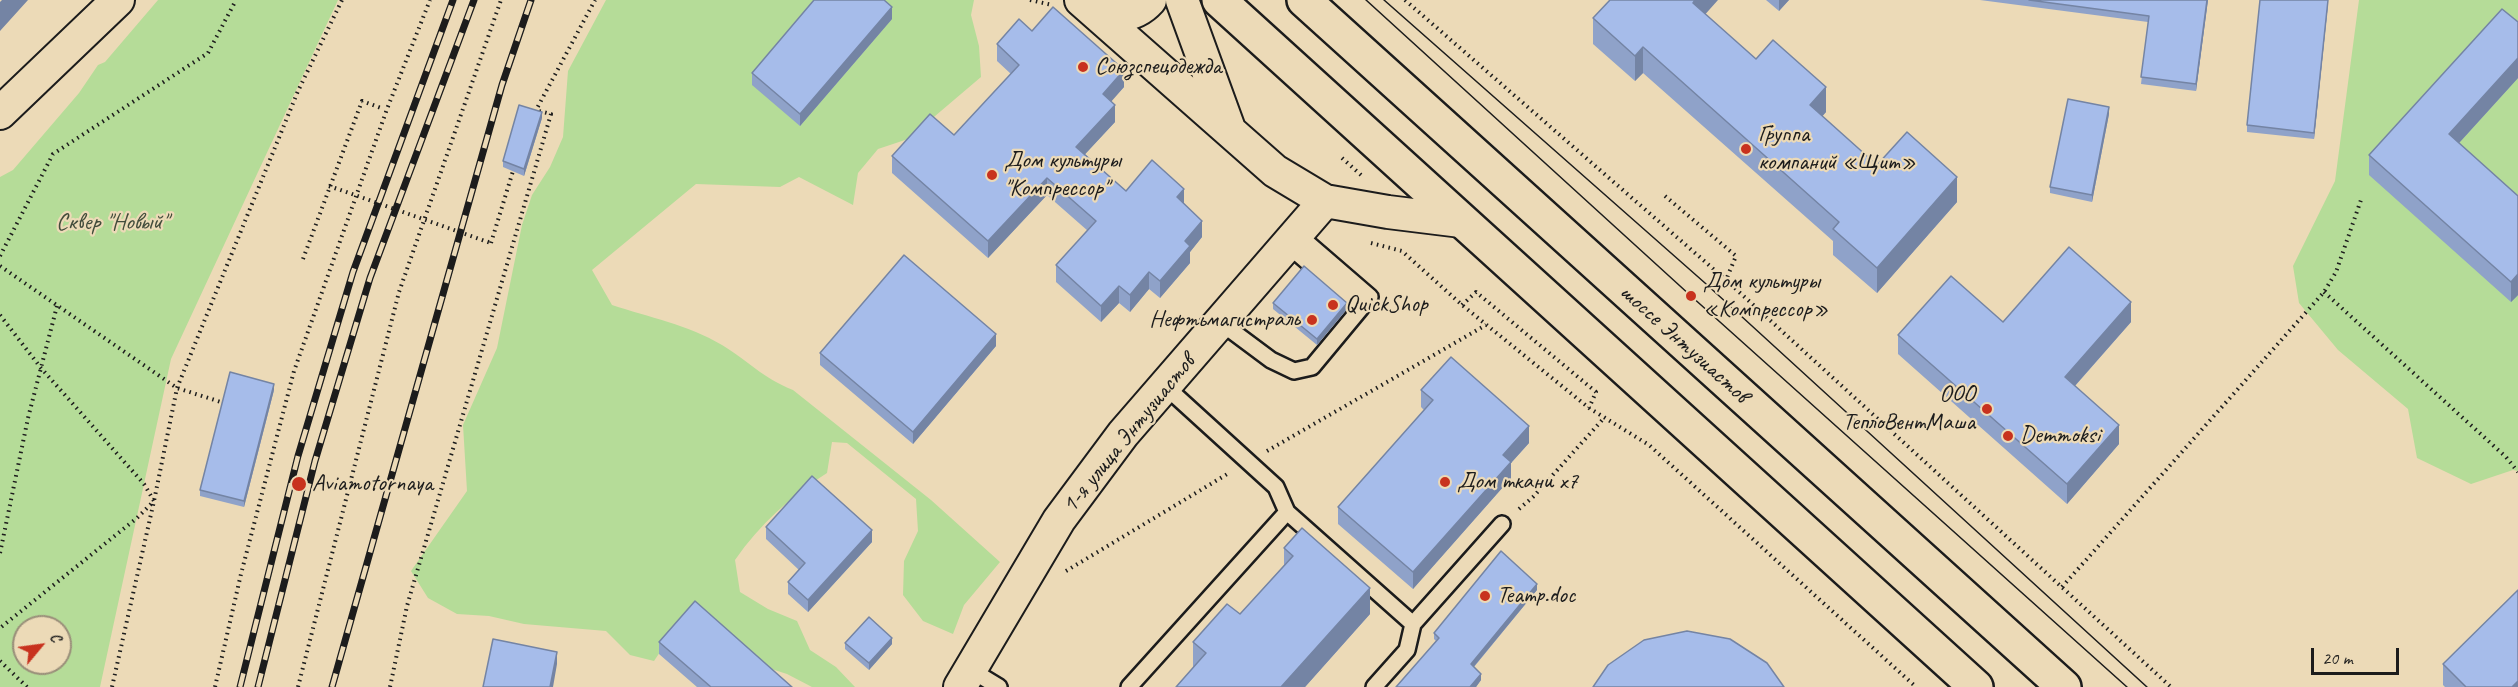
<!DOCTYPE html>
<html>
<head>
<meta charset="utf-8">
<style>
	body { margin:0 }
	#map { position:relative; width:2518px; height:687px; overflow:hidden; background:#ecdab7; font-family:Caveat,sans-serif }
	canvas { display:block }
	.north { position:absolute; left:12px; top:615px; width:60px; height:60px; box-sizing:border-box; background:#ecdab7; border:2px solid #998e79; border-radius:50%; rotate:61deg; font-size:16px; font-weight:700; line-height:24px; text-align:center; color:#1c1c1c }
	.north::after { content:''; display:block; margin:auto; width:21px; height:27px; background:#c8321e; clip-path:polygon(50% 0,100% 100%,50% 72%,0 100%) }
	.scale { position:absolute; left:2311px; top:648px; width:88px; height:27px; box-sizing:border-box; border:3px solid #1c1c1c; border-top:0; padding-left:8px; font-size:18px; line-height:21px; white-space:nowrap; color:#1c1c1c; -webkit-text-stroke:4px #ecdab7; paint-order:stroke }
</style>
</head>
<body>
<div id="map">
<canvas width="2518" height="687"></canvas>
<div class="north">С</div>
<div class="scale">20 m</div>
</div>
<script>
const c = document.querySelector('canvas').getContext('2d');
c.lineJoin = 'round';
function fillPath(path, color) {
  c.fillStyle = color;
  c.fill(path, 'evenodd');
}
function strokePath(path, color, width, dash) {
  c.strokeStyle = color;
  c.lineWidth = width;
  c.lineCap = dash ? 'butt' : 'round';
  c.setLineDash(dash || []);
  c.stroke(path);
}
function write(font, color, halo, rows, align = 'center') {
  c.font = font + ' Caveat,sans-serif';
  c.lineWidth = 4.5;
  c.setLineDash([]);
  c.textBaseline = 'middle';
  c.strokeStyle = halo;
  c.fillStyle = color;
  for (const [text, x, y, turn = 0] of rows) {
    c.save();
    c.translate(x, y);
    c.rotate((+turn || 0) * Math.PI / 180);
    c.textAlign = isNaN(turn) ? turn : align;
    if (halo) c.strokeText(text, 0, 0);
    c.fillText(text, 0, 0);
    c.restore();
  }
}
fillPath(new Path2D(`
	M158,0H338L171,359L100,687H0V177L13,170L79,93L98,65L105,62ZM24,627H60V663H24Z
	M606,0H974L971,15L979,46L981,77L908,139L878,149L858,173L853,205L799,177L780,187L696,184L592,270L612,305C648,317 689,325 722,345C748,361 763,378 793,390L931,500L1000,562L964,605L953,634L923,621L903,595L904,561L918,531L916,499L847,443L832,442L827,473C791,496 760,524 735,560L740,592L768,609L797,621L810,650L836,667L855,687H812L787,674L756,664L674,631L654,661L630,655L606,631L524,624L489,616L457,614L428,598L411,571L467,491L463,425L497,348L522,225L532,195L550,167L563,137L568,71Z
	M2359,0H2518V471L2513,470L2471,484L2417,458L2408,409L2338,350L2299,303L2293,266L2335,181Z`), '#b5dc98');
const lane = new Path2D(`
	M1288,245L1361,308L1370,297L1297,234
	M1220,322L1271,360L1294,371L1312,367L1361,308
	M1287,512L1413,624L1407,650L1374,687
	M1413,624L1502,524
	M971,670L999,687
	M1129,687L1287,512L1276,487L1165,386`);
const street = new Path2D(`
	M1081,0L1275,171L1325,201L1388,212L1461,221
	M1182,0L1229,129
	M1088,6C1108,18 1133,19 1150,0
	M0,113L118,0
	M960,687L1059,520L1123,434L1325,201`);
const primary = new Path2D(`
	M1219,0L1976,687
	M1304,0L2064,687`);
strokePath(lane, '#1c1c1c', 20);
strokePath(street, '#1c1c1c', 36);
strokePath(primary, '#1c1c1c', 38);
strokePath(new Path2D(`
	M1030,0L1052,5
	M1405,0L1726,280L2171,687
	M535,112L595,0
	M1342,158L1361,175
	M1665,196L1736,256L1726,280
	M491,243L513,171
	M1371,243L1402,251L1462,305L1589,408L1649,445L1916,687
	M0,256L53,154L208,53L236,0
	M303,259L362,101L381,108
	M0,266L177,388L224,403
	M2324,292L2506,457L2518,472
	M1462,305L1476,292L1596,392L1589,408
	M0,315L41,368L144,484L154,501L137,518L0,628
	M1267,451L1486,325
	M1519,509L1533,497L1604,418
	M0,553L28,418L57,306
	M1066,571L1229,473
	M2062,587L2324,292L2336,272L2362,197
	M0,661L27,687
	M112,687L154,501L177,388L298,91L342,0
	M215,687L241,574L294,371L387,109L430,0
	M298,687L399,292L501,0
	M390,687L407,606L551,114L539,111`), '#1c1c1c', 4, [1.5, 4.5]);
strokePath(lane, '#ecdab7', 15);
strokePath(street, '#ecdab7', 32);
strokePath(primary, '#ecdab7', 33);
strokePath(new Path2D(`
	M1366,0L1691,296L2127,687
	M1384,0L1705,283L2147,687`), '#1c1c1c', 1.5);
const rail = new Path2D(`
	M240,687L298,456L353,272L453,0
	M258,687L315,461L370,278L474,0
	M332,687L502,85L531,0`);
strokePath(rail, '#1c1c1c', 7);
strokePath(rail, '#ecdab7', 4.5, [14]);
strokePath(new Path2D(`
	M329,186L491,243`), '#1c1c1c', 4, [1.5, 4.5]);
fillPath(new Path2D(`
	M1766,0H1789L1779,11Z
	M1980,0H2208L2196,91L2141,84L2148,22Z
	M2328,4L2314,139L2247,132V125Z
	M1705,14L1756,59L1826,112L1822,116L1877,165L1957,202L1877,293L1833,255V241L1643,73L1635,81L1593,44V18Z
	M892,19L800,126L752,85V73Z
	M2518,22V78L2459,143L2518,196V295L2511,302L2369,175V155Z
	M1032,31L1124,87L1111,101L1115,122L1085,154L1126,191L1184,204L1202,237L1190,252V263L1160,298L1149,289L1130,312L1119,303L1101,322L1056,282V265L1088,231L1047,195L988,258L892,173V156L954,135L1011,74L997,61V44Z
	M2109,114L2092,202L2050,193V187Z
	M542,118L524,176L503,167V161Z
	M1273,303L1347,309L1317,345L1273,309Z
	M2131,322L2075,386L2119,444L2067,504L1898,354V335Z
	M996,346L913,444L820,365V353Z
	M274,390L244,507L200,496V490Z
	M1421,390L1529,443L1511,463V478L1413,589L1338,524V507L1424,410L1421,407Z
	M766,527L872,542L808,612L788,594V582L799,570L766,539Z
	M1284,548L1370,614L1305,687H1176L1193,668V642L1240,614L1284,565Z
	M1537,590L1474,667L1481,680L1476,687H1396L1436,641L1434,639V633Z
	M659,642L792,687H697L659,654Z
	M845,643L892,644L869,670L845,649Z
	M2443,664L2518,687H2445L2443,685Z`), '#8fa2c9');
fillPath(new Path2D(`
	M2,0H28L0,31V2Z
	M1695,0H1718L1693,28V3Z
	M1779,0H1789L1779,11Z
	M2207,0H2208L2196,91V84Z
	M2328,0V4L2314,139V133Z
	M892,7V19L800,126V114Z
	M1643,47V73L1635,81V56Z
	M2518,58V78L2449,154V134Z
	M1124,70V87L1103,111V94Z
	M1826,87V112L1810,131V105Z
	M1115,105V122L1076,164V147Z
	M2109,107V114L2092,202V195Z
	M542,112V118L524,176V169Z
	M1957,177V202L1877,293V268Z
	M1047,178V195L988,258V241Z
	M1184,189V206L1177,197Z
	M1202,221V237L1190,252V263L1160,298V281L1185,241Z
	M1149,272V289L1130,312V295Z
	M2518,274V295L2511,302V282Z
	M1119,286V303L1101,322V306Z
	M2131,302V322L2065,397V377Z
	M1347,303V309L1317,345V339Z
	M996,334V346L913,444V432Z
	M274,384V390L244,507V501Z
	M2119,425V444L2067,504V484Z
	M1529,426V443L1511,463V478L1413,589V572L1503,455Z
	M872,530V542L808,612V600Z
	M1537,584V590L1471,670V664Z
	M1370,588V614L1305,687H1281Z
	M892,638V644L869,670V663Z
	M557,652V664L553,687H550Z
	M1481,674V680L1476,687H1470Z
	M2518,681V687H2512Z`), '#7484a4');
const building = new Path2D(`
	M814,0H884L892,7L800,114L752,73Z
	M1610,0H1695L1693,3L1756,59L1773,40L1826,87L1810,105L1877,165L1907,132L1957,177L1877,268L1833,229L1839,222L1643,47L1635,56L1593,18Z
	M2029,0H2207L2196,84L2141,77L2149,16Z
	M2260,0H2328L2314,133L2247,125Z
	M1053,7L1124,70L1103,94L1115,105L1076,147L1126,191L1152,160L1184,189L1177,197L1202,221L1185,241L1190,246L1160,281L1149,272L1130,295L1119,286L1101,306L1056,265L1096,221L1047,178L988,241L892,156L930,114L954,135L1019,65L997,44L1019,19L1032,31Z
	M2502,9L2518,22V58L2449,134L2518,196V274L2511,282L2369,155Z
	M2068,99L2109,107L2092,195L2050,187Z
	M519,105L542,112L524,169L503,161Z
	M2069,247L2131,302L2065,377L2119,425L2067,484L1898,335L1951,276L2003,322Z
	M904,255L996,334L913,432L820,353Z
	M1304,266L1347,303L1317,339L1273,303Z
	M1451,357L1529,426L1503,455L1511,462L1413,572L1338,507L1433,400L1421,390Z
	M230,372L274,384L244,501L200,490Z
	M812,476L872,530L808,600L788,582L805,563L766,527Z
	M1302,528L1370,588L1281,687H1176L1206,653L1193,642L1227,604L1240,614L1293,556L1284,548Z
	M1501,551L1537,584L1471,664L1481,674L1470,687H1396L1439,638L1434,633Z
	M2518,590V681L2512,687H2466L2443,664Z
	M695,601L792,687H711L659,642Z
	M869,617L892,638L869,663L845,643Z
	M1687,631L1730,639L1767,663L1784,687H1593L1608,665L1644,640Z
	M493,639L557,652L550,687H483Z`);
fillPath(building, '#a6bcea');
strokePath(building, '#7484a4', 1.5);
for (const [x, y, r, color] of [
	[1083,67,6,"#c8321e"],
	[1746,149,6,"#c8321e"],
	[992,175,6,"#c8321e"],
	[1691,296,6,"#c8321e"],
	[1333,305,6,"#c8321e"],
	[1312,320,6,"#c8321e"],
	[1987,409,6,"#c8321e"],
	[2008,436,6,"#c8321e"],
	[1445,482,6,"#c8321e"],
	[299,484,8,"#c8321e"],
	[1485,596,6,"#c8321e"]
]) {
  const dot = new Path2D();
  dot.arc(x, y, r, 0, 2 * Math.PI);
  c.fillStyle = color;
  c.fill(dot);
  strokePath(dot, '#ecdab7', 2);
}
write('24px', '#1c1c1c', '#ecdab7', [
	["Союзспецодежда",1095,67],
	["Группа",1758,135],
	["компаний «Щит»",1758,163],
	["Дом культуры",1004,161],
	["\"Компрессор\"",1004,189],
	["Дом культуры",1703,282],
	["«Компрессор»",1703,310],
	["QuickShop",1345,305],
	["Нефтьмагистраль",1300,320,"right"],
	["ООО",1975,395,"right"],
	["ТеплоВентМаша",1975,423,"right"],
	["Demmoksi",2020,436],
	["Дом ткани x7",1457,482],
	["Aviamotornaya",312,484],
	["Театр.doc",1497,596]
], 'left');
write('24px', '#424c3b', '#ecdab7', [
	["Сквер \"Новый\"",112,223]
]);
write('24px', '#1c1c1c', '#ecdab7', [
	["шоссе Энтузиастов",1684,344,42],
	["1-я улица Энтузиастов",1129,434,-51]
]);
</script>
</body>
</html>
